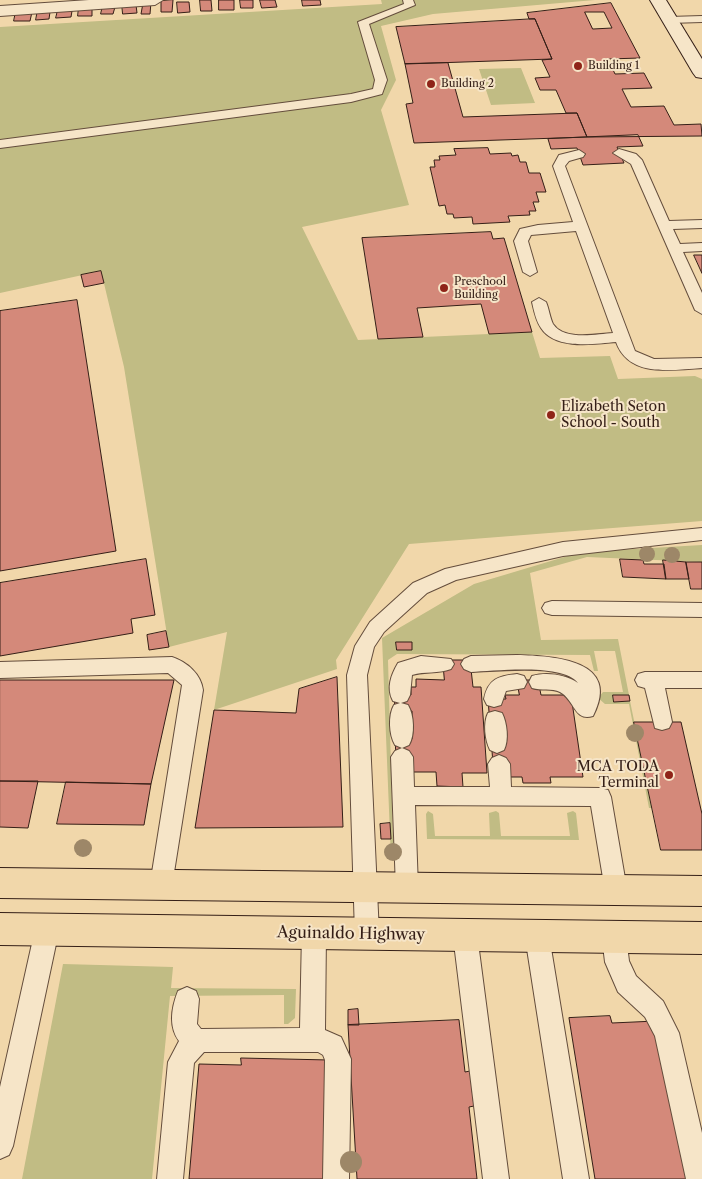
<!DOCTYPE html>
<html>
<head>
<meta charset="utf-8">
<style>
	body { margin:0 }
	canvas { display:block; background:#f1d7aa }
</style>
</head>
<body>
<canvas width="702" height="1179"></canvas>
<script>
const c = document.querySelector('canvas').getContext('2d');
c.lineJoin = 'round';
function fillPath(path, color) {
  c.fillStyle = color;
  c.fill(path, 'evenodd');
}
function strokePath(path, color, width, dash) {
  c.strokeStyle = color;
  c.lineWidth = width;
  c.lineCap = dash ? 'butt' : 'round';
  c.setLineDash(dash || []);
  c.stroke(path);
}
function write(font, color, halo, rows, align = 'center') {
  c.font = font + ' "Libre Caslon Text",serif';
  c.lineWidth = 4;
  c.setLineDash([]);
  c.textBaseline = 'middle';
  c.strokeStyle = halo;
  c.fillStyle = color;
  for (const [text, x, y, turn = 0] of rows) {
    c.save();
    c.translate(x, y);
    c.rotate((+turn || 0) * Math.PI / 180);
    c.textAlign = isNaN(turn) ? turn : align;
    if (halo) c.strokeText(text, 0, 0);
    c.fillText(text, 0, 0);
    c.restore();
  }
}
fillPath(new Path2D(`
	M381,0H595L433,14L381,26L396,80L381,110L409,205L302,227L358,340L532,332L540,358L610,356L618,379L695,376L702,379V521L409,544L336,660L337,669L214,710L227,632L169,647L124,367L101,271L0,293V27L382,4Z
	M521,68L535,103L491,105L479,69Z
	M702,545V562L587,557L530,573L541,640L618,639L629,695L613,696L614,702L630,701L652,808H649L629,704H605L598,698L603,692H623L615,651H594L598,671H594L590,655L397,654L388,660L393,839L395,841V858L391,859L382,638L474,584L571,555L583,552Z
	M428,811L433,814L435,836H490L489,813L496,811L499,813L501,836H570L567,813L573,811L576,813L579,840L427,839L426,814Z
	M63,964L173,967L171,988L296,989L295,1018L288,1024H284V995L170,996L152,1179H22Z`), '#c1bc84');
const building = new Path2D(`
	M173,0L172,12H161V1Z
	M200,0H211L212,11H201Z
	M219,0H234V10H219Z
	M240,0H253V8H241Z
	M260,0H275L277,7L262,8Z
	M302,0H320L321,5L303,6Z
	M151,2L150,14H141L143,3Z
	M177,2H189L190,12L178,13Z
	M611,3L640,58L608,59L615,74L644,73L652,88L622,89L631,107L664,106L674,125L701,124L702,136L587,137L577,113H566L556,90H540L535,78L550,77L542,60L552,59L535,19H529L527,13ZM585,12H604L612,28L593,29Z
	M122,4L136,5L137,13L123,14Z
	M103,5L115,7L113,14H101Z
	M79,7L92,8V16H78Z
	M38,9L50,12L49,19L36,20Z
	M58,10L72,11L71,17L56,18Z
	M16,11L32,12L30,21H14Z
	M535,19L552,59L405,64L396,27Z
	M448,63L463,117L577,113L587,137L414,143L406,104L413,103L405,64Z
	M638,135L643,146L617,147L624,163L583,165L577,148L551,149L548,139Z
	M488,148L490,154L511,153L512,156L518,155L520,162H526L529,173H540L546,192H536L539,202H533L536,211H529L530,215L508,216L510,222L473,224L472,217L454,218L453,214H447L445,205L439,206L430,167H435L434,160H440L439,156L456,155L454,149Z
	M491,232L493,239L504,238L532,332L489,334L481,304L417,308L423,337L378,339L362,238Z
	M694,255H702V273Z
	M101,271L104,283L84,287L81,275Z
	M77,300L116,551L0,571V311Z
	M146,559L155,615L131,619L133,633L0,656V583Z
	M620,559L643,560L644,564H664L666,579L623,577Z
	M663,560L686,562L689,579H666Z
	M686,562H702V589H691Z
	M166,631L169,647L149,650L147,635Z
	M396,642H412V650H397Z
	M443,660H470L473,687H481L487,773H462L463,787L437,786L436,772H413L396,757L395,738L412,739V711H395L394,694L411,695V687H416V679L444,680Z
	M337,677L343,827L195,828L214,710L296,713L299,689Z
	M0,680H174L151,784L0,781Z
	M517,680H538L541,695H571L583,777H550L551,783H523L522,777H508L493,764L488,699H506L505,695H519Z
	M613,695H629L630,701L614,702Z
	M634,722H681L702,814V850H661Z
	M0,781H38L28,828L0,827Z
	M66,782L151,784L144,825L57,824Z
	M390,823L391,839H381L380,824Z
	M358,1009L359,1025H348V1010Z
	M610,1016L612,1023L656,1021L702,1166V1179H595L569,1018Z
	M459,1020L465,1072L470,1071L472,1089L474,1106L469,1107L477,1179H357L348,1025Z
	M241,1058L329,1060L325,1179H189L199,1064L241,1065Z`);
fillPath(building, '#d4897a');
strokePath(building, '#351f17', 1);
const lane = new Path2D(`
	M403,0H413L415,5L369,24L387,80L382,94L351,102L0,148V140L351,94L373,89L375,80L358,22L404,4Z
	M702,16V22L669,23L664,20L669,17Z
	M619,149L636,154L642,160L669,221L702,220V228L673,229L680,244L702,243V251L683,252L702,293V314L695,310L631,164L613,153Z
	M579,150L585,154L583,157L569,161L565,166L635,351L654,359L702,358V368C671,370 629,378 616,342C594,344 555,350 541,328C536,321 534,311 532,302L539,298L546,302C549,309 550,318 553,324C564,341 597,334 613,333L576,231L531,235L528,241L537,272L530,276L523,272L514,241L520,229L538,225L573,222L553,166L559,155Z
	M702,528V540L563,556L456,580L427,593L384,632L374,647L367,675L379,934L375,942L367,945L359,942L355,934L347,675L355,646L370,622L413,583L445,569L563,542Z
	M552,601L702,603V617L552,615L545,613L542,608L545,603Z
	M517,655C555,656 622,660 593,716C574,722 575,700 560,692C552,688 541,691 532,688L529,682L532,676C546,672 565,674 578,683C563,663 495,671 471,672L464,669L461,664L464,659L471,656Z
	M421,656L451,659L454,664L451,669C438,674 425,671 412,675L410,695L407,701L401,703L408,705C414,715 415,735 409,745L402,748L395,745C389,735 388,715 394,705L400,703L393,701C386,688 391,675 398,663Z
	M172,657C187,662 201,674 203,690L172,885L169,892L161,895L153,892L150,885L182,685L168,673L0,678V662Z
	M645,672H702V688H665L672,722L669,728L662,730L655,728L645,688L638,686L635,680L638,674Z
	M517,674L524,676L527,682L524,688L506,691L501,705L494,707L487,705L484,699C488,679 498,676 517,674Z
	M495,711L502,713C507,723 509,740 504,750L497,753L490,750C485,740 483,723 488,713Z
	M402,748L409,751L413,757L414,787H490L488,764L492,758L499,755L506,758L510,764L511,787L600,788L608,790L611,797L627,890L624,897L616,900L608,897L605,890L591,806L415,805L418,888L415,895L407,898L399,895L396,888L391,757L395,751Z
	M47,919L55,922L59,930L13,1146L9,1155L0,1159V1087L35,930L39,922Z
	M314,922L322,925L326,933L325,1030L341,1037L351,1059L349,1179H323L325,1060L323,1055L318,1052H204L194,1063L183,1179H157L168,1062L179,1041C168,1026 172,1006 178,991L187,987L196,991L199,999L197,1024L201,1029L300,1028L302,933L306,925Z
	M465,924L473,927L477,935L509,1179H483L453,935L457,927Z
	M537,925L545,928L549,936L589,1179H563L525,936L529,928Z
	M614,926L622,929L626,937L629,961L636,976L663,1001L679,1033L702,1133V1179H686L655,1036L645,1017L618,992L605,962L602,937L606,929Z`);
const street = new Path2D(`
	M89,0H163L155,5L0,16V6Z`);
const secondary = new Path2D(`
	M650,0H666L702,59V78L696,77L693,73Z`);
const highway = new Path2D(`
	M0,868L702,876V906L0,898Z
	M0,913L702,922V954L0,945Z`);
strokePath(lane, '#644d3c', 2);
strokePath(street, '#644d3c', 2);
strokePath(secondary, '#351f17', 2);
strokePath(highway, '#351f17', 2);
fillPath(lane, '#f6e5c8');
fillPath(street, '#f6e5c8');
fillPath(secondary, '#f6e5c8');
fillPath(highway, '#f1d7aa');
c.fillStyle = '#9d8768';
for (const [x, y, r] of [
	[647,554,8],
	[672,555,8],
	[635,733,9],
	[83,848,9],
	[393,852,9],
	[351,1162,11]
]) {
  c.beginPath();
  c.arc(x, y, r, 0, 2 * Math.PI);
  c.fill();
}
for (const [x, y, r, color] of [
	[578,66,5,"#8f2418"],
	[431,84,5,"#8f2418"],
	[444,288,5,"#8f2418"],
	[551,415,5,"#8f2418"],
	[669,775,5,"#8f2418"]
]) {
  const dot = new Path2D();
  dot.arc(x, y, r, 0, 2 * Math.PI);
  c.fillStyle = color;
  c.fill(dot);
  strokePath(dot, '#f6e5c8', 2);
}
write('11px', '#351f17', '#f6e5c8', [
	["Building 1",588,66],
	["Building 2",441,84],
	["Preschool",454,282],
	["Building",454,295]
], 'left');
write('14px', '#351f17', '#f6e5c8', [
	["Elizabeth Seton",561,407],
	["School - South",561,423],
	["MCA TODA",659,767,"right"],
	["Terminal",659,783,"right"]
], 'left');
write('16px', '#351f17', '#f6e5c8', [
	["Aguinaldo Highway",351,934,1]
]);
</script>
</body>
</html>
